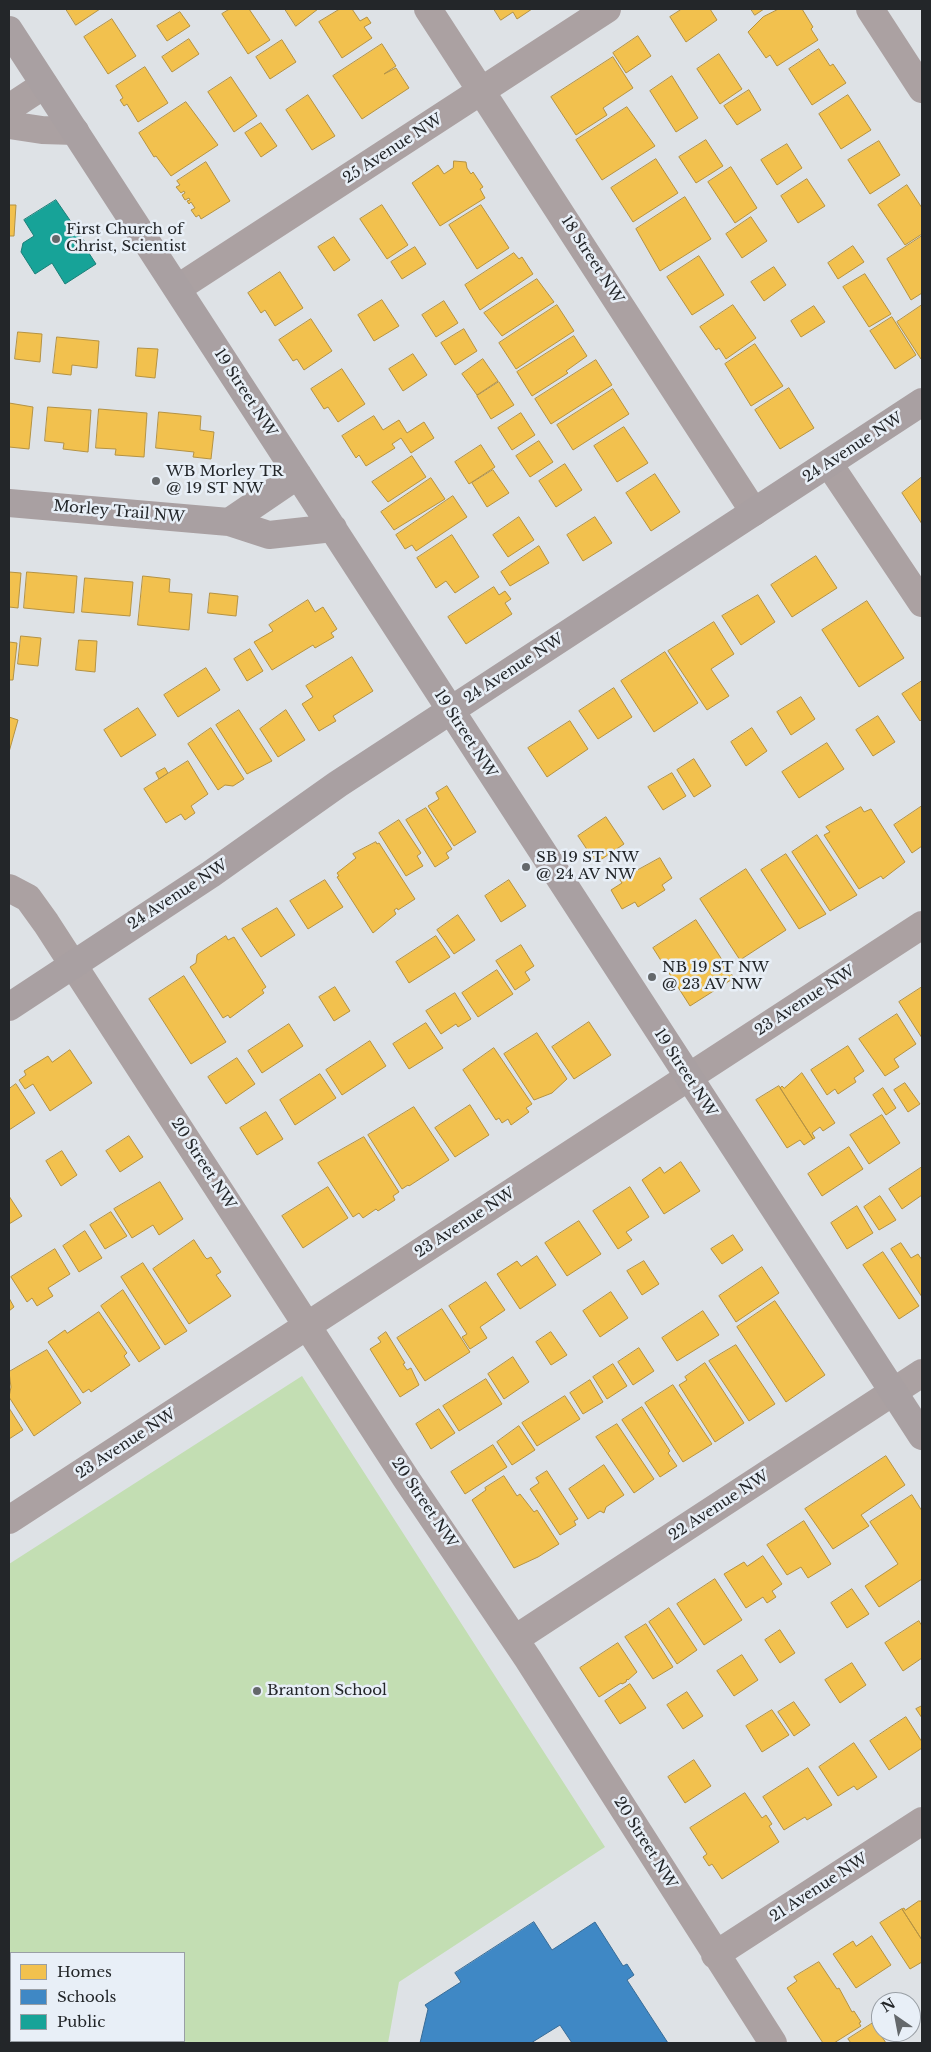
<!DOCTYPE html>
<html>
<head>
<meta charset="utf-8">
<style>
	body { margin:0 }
	#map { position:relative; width:931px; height:2052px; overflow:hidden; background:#dee2e6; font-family:"Libre Baskerville",serif }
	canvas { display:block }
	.frame { position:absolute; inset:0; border:10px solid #232629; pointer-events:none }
	.legend { position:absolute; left:10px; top:1952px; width:175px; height:90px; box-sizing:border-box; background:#e8eff7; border:1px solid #999fa5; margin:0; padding:6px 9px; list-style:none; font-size:15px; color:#232629 }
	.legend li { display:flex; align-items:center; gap:10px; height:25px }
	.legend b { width:25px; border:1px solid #999fa5 }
	.north { position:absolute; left:871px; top:1992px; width:50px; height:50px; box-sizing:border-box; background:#e8eff7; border:1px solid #999fa5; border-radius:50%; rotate:327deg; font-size:14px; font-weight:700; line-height:20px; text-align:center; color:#232629 }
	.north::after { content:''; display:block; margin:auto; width:18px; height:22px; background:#64686b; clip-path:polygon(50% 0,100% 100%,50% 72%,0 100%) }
</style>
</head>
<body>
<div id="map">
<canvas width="931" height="2052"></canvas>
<div class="frame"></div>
<ul class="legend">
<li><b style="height:14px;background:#f2c14e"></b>Homes</li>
<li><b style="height:14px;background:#3f88c5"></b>Schools</li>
<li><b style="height:14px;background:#17a398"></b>Public</li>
</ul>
<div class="north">N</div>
</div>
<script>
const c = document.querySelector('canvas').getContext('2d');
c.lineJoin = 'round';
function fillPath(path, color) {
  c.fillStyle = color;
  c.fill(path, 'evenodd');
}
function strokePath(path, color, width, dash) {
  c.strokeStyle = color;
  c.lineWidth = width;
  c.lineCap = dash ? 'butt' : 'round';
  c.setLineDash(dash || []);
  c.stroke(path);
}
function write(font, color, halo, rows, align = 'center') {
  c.font = font + ' "Libre Baskerville",serif';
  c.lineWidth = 5;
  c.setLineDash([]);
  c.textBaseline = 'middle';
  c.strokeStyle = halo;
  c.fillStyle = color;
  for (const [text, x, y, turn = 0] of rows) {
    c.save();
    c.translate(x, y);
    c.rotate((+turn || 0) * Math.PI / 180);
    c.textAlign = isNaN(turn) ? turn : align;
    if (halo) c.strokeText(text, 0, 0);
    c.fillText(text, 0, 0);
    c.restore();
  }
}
fillPath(new Path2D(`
	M302,1376L605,1847L399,1982L388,2043H9V1564ZM11,1953H184V2041H11Z`), '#c3deb3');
const homes = new Path2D(`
	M66,9H100L76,25Z
	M230,9H249L270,40L248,54L222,14Z
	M285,9H318L296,26Z
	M340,9H352L360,21L367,17L371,23L364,27L372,38L342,58L319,22Z
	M494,9H532L517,19L513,12L501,20Z
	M682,9H710L717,20L686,42L670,17Z
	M751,9H764L755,15Z
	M779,9H802L813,27L811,29L818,40L777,66L770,55L766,58L748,32L763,17Z
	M180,12L190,26L167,41L157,26Z
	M112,19L136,56L108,74L84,37Z
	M638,36L651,56L626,73L613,53Z
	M189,39L199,54L172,72L162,57Z
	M282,40L296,62L270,79L256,57Z
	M382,44L396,66L384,74L396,68L409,88L362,119L333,76Z
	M819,49L830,66L833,64L846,83L812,105L789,69Z
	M719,54L742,89L720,104L697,69Z
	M613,57L633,88L603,108L607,115L576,135L551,97Z
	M145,67L168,103L138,122L127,104L124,106L120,100L123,98L116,86Z
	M672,76L698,118L676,132L650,91Z
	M231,77L257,116L234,132L208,92Z
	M749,90L761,110L737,125L724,106Z
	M308,95L335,136L312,150L286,110Z
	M848,95L871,130L841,149L819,114Z
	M186,102L218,145L171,176L156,156L154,157L139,133Z
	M627,107L655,146L602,180L576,140Z
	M261,123L277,146L261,157L245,133Z
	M706,140L723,166L696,183L679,157Z
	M879,141L900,175L870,194L848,160Z
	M787,144L802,168L777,185L761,160Z
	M656,159L678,193L633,222L611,188Z
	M454,161L466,162L467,168L471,174L473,172L483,187L480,189L485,198L440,226L412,183L438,165L444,174L453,168Z
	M206,162L230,201L201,219L199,215L196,217L191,210L195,208L191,202L189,204L187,201L190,200L189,198L185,200L182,195L185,193L184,191L181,193L176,187L180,185L177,181Z
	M731,167L757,208L735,223L708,182Z
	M807,179L825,206L798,223L781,196Z
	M907,185L922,208V234L905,245L878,205Z
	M685,197L711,239L660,271L636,229Z
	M9,205H16L14,236H9Z
	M382,205L408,245L387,259L360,219Z
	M481,205L509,248L477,269L449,225Z
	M751,217L767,241L742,258L726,234Z
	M922,236V293L911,300L887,259Z
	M334,237L350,260L334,271L318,247Z
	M853,246L864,262L838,279L828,263Z
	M415,247L426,264L402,279L391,262Z
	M514,253L519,259L522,257L533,274L480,310L465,285Z
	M699,256L724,295L692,315L667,277Z
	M774,267L786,285L764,301L751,282Z
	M280,272L303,308L275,326L265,310L261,313L248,293Z
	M865,274L891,314L869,327L843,287Z
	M537,279L554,302L502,336L484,313Z
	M382,300L399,326L374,341L358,315Z
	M444,301L458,323L436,337L422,315Z
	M557,305L574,331L516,369L499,343Z
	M733,305L756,338L726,359L719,348L716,350L700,327Z
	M922,305V358L921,359L897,322Z
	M814,306L825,322L801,337L791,321Z
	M892,317L916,355L895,369L870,331Z
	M311,319L332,351L304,370L297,359L293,361L279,340Z
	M464,329L477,351L455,365L441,343Z
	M18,332L42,334L40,362L15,359Z
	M574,336L587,356L566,371L568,373L532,396L517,372Z
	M57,337L99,341L97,368L72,365L71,375L53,373Z
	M755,344L783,386L751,406L725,364Z
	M138,348L158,349L155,378L136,376Z
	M413,354L427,375L403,391L389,369Z
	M483,359L498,381L477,395L462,374Z
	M596,360L612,385L551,424L535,399Z
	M342,369L365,404L338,422L328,407L324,409L311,389Z
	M499,382L514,405L491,419L477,396Z
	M789,388L814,428L780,449L755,410Z
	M613,389L629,414L573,450L557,425Z
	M9,403L33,407L29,449L9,447Z
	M48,407L91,410L88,452L63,449L64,443L45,441Z
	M99,409L147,413L144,457L115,455L116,449L96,448Z
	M159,412L201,416L200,430L214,432L211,459L193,457L194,452L156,448Z
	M521,413L535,435L512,450L498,428Z
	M374,416L383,430L399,420L407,433L424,422L434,438L411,453L401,438L392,444L395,448L366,466L359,455L356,458L342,436Z
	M624,427L648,463L617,482L594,446Z
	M539,441L553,462L530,477L516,456Z
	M481,445L495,467L469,484L455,462Z
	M412,456L426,477L388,502L372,482Z
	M565,464L582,490L556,507L539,481Z
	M493,470L509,493L487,507L472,483Z
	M655,474L680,512L651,531L626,493Z
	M922,477V524L902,493Z
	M431,478L445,499L394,530L381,512Z
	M453,496L467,517L416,551L412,545L405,549L396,535Z
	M519,517L534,540L508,557L493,535Z
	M595,517L612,543L583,561L567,535Z
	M452,535L479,577L455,593L446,581L436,588L417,558Z
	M539,546L549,563L510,586L501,572Z
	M816,556L837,588L792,617L771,585Z
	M9,572L21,573L18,608L9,607Z
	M27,572L77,576L74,613L24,608Z
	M143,576L170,579L169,592L192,594L189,630L138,625Z
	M85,578L133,582L130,616L82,612Z
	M494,587L499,595L505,591L511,599L505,603L512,614L466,644L448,617Z
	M210,593L238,596L236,616L208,613Z
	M758,595L775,622L741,645L722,616Z
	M308,600L315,612L323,607L337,629L331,633L334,637L315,648L313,645L272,670L254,642L273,631L269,625Z
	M867,601L904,658L859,687L822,630Z
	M714,622L734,654L711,669L729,696L707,710L668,651Z
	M21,636L41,638L38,666L18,664Z
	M79,640L97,641L95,672L76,670Z
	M9,642L17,643L13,680H9Z
	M250,649L263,671L247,681L234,659Z
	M665,652L698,703L654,732L621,681Z
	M352,657L373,691L333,716L336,721L319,731L302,704L313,697L306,686Z
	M206,668L220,690L178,717L164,695Z
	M922,681V719L920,721L902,694Z
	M614,688L632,717L598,739L579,711Z
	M801,697L815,719L791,735L777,712Z
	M138,708L156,735L121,757L104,730Z
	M239,710L272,761L247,774L216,725Z
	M286,710L305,740L278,757L260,729Z
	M878,716L895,742L873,756L856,730Z
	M9,717L18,720L9,752Z
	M570,721L588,749L547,777L528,748Z
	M211,728L244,779L233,786L225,785L218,790L188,744Z
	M752,728L767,751L746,766L731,742Z
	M827,743L844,769L799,798L782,772Z
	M694,759L711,786L694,797L677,770Z
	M188,761L208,794L191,806L195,813L185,820L181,814L166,823L144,789Z
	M165,768L168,773L159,779L156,773Z
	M672,773L686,796L663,810L648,787Z
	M447,786L476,832L454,846L428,806L439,799L436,793Z
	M922,806V846L912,853L894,825Z
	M861,807L864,812L871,809L905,862L883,879L881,876L859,889L824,835L830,832L826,827Z
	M426,808L452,849L446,853L449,858L435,867L406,820Z
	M606,817L624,844L596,863L578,836Z
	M399,820L421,853L417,856L423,866L406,876L379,833Z
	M817,835L857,895L830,911L792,852Z
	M376,842L377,844L379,843L415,899L398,910L397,908L394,910L396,914L373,933L337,877L339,876L337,873L356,858L353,854Z
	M786,854L826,914L799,929L761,870Z
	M660,858L672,878L662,885L665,890L638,907L635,902L622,909L611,890L622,883L620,880Z
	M746,869L786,930L740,960L700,899Z
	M325,880L343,907L308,929L290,901Z
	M509,880L526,906L501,922L485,896Z
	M277,908L295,935L261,957L242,929Z
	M458,915L475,940L454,954L437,930Z
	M696,920L734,978L690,1006L653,948Z
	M226,936L228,940L234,937L266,987L262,990L264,993L230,1018L228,1015L223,1018L190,967L196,963L197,955Z
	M436,936L450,957L409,983L396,962Z
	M521,945L534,966L525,972L530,980L515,990L496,961Z
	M497,970L513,994L478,1017L462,993Z
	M184,976L226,1042L191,1064L149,999Z
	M335,987L350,1011L334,1021L319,997Z
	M922,987V1038L899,1002Z
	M455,993L471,1019L458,1027L456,1024L441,1034L426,1011Z
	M897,1014L916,1044L894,1059L899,1067L885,1076L859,1039Z
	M589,1022L611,1055L574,1079L552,1047Z
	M426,1023L443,1048L409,1069L393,1044Z
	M289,1024L303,1046L262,1073L248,1051Z
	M537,1033L567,1079L552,1093L534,1100L504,1054Z
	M370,1041L386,1066L342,1095L326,1070Z
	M848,1046L864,1071L854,1078L856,1082L838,1094L835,1089L827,1095L811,1070Z
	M494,1048L532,1104L526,1108L529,1112L511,1125L508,1119L502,1123L499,1118L496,1120L463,1070Z
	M70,1050L92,1083L50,1111L33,1084L25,1089L19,1080L26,1075L24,1071L48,1056L52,1062Z
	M237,1058L255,1084L226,1104L208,1077Z
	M802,1073L835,1123L823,1131L820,1127L812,1133L815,1138L813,1139L780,1088L782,1086L784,1088Z
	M320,1074L336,1098L295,1125L280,1100Z
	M905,1083L920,1104L908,1112L894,1090Z
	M16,1084L35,1113L9,1130V1089Z
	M779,1086L813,1139L804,1145L800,1140L787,1148L756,1100Z
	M883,1088L896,1108L886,1115L873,1095Z
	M470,1105L489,1135L455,1157L435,1128Z
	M414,1107L449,1160L409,1186L408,1185L402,1189L368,1135Z
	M266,1112L283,1139L257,1155L240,1128Z
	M882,1115L900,1143L869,1164L850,1135Z
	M129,1136L143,1157L120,1172L106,1151Z
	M364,1137L399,1192L393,1196L395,1200L378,1211L376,1209L363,1218L359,1213L353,1217L318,1163Z
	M849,1147L863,1169L822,1196L808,1174Z
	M62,1151L77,1175L61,1186L46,1161Z
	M681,1162L700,1191L664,1214L642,1180L660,1167L664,1173Z
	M922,1167V1195L902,1209L889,1189Z
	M160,1182L183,1219L159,1235L153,1225L132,1238L114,1209Z
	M328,1187L348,1218L303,1248L282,1216Z
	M630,1187L649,1217L626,1232L632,1240L618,1249L593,1211Z
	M9,1196L22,1216L9,1224Z
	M880,1196L896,1220L879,1230L864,1207Z
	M857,1206L873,1233L847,1249L831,1223Z
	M111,1212L127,1236L105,1249L90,1225Z
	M579,1221L601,1254L567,1276L545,1243Z
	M85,1231L102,1258L79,1272L63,1246Z
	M733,1235L743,1250L722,1264L711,1249Z
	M194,1240L205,1257L207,1259L211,1257L221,1272L216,1275L231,1296L189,1324L153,1269Z
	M901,1243L911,1258L918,1254L922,1260V1297L891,1249Z
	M55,1249L70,1274L48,1288L53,1296L37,1306L32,1298L27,1302L11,1277Z
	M883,1252L919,1306L899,1319L863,1265Z
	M537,1256L556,1285L520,1309L497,1274L517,1261L521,1266Z
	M644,1261L659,1284L642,1295L627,1271Z
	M143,1263L187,1331L165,1345L121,1277Z
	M762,1267L779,1293L736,1322L719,1296Z
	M486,1282L505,1310L480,1327L487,1338L470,1349L462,1337L467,1334L449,1306Z
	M123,1290L160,1348L139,1362L101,1306Z
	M611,1292L628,1318L600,1337L583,1311Z
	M9,1298L14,1307L9,1311Z
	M775,1301L825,1375L786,1402L737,1327Z
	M442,1309L470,1352L425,1381L397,1338Z
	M703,1311L719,1335L677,1361L662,1338Z
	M99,1312L127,1353L124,1356L130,1365L91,1392L89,1389L83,1393L48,1342L65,1330L67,1333Z
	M386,1332L405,1363L403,1364L407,1370L411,1368L419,1385L400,1397L370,1349L381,1342L378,1338Z
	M551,1332L567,1355L551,1365L536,1342Z
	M736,1345L775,1404L749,1421L709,1361Z
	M639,1348L654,1371L633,1385L618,1362Z
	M47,1350L81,1403L34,1436L9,1397L11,1387L9,1372Z
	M513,1357L529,1382L504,1399L488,1374Z
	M705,1363L744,1423L715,1442L679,1385L687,1380L685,1377Z
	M613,1364L627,1386L607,1399L593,1377Z
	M486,1379L502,1404L459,1431L443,1406Z
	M590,1380L603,1402L583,1414L570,1393Z
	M673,1385L712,1444L683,1462L645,1403Z
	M565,1396L580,1419L537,1446L522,1423Z
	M642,1407L670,1451L668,1453L677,1466L660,1477L622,1420Z
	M9,1408L23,1430L9,1439Z
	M439,1409L455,1433L431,1449L416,1424Z
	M617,1424L654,1479L634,1493L596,1437Z
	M519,1426L535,1450L512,1465L497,1442Z
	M493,1445L507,1467L465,1494L451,1472Z
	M886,1456L905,1485L861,1515L869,1526L833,1549L805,1509Z
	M604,1465L624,1495L606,1507L604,1513L600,1511L588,1519L569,1489Z
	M547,1471L578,1519L574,1521L576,1525L560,1535L530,1489L539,1483L536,1478Z
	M504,1476L517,1496L520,1494L534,1512L537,1510L559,1544L538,1557L514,1568L472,1500L486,1490L485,1488Z
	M912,1495L922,1511V1579L879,1607L865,1586L898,1564L870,1522Z
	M804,1521L831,1564L808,1578L801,1567L787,1575L767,1545Z
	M763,1556L782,1584L772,1591L776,1597L767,1603L763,1597L746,1608L724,1574L744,1562L747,1566Z
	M715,1579L742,1620L704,1645L677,1604Z
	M852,1589L869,1614L847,1628L831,1603Z
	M669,1608L697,1650L677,1664L649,1622Z
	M919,1621L922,1626V1658L903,1671L885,1643Z
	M646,1624L673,1667L653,1679L625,1637Z
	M780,1630L795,1653L780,1663L765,1640Z
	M618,1643L637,1672L628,1680L627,1679L626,1682L622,1684L621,1683L599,1697L580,1668Z
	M742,1655L758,1680L734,1696L717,1671Z
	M852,1663L866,1685L840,1703L825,1680Z
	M630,1684L646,1708L620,1724L605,1701Z
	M687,1692L703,1716L683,1729L667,1705Z
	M794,1702L810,1725L794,1736L778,1712Z
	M922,1706V1718L916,1709Z
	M772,1710L789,1735L762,1752L746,1726Z
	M906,1717L922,1742V1748L889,1770L870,1741Z
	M854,1743L877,1777L857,1790L854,1786L838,1796L819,1767Z
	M694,1760L711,1786L685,1803L668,1777Z
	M808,1768L832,1805L807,1820L805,1817L784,1830L763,1797Z
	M745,1793L762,1818L766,1815L772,1824L769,1826L779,1842L722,1879L712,1864L709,1866L703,1857L707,1854L690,1828Z
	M919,1901H922V1940L902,1909L904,1908L905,1910Z
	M902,1909L922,1940V1962L910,1969L880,1923Z
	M872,1936L891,1965L856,1988L833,1954L853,1941L856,1946Z
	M819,1962L837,1989L839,1988L852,2012L854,2011L861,2022L859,2023L861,2026L834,2043H823L787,1988L797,1981L794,1977Z
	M873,2023L886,2043H851L848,2039Z`);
fillPath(homes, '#f2c14e');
strokePath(homes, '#b49243', 1);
const schools = new Path2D(`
	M534,1922L552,1950L595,1922L623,1966L627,1964L634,1975L627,1980L668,2043H572L560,2025L531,2043H420L428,2009L425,2005L461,1982L455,1973Z`);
fillPath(schools, '#3f88c5');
strokePath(schools, '#376b96', 1);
const public = new Path2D(`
	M56,200L85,242L83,244L96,264L65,284L52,263L35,274L21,252L23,243L34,236L24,220Z`);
fillPath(public, '#17a398');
strokePath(public, '#1b7e77', 1);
strokePath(new Path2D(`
	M428,9L754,512
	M870,9L922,89
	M9,108L44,85
	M9,125L42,130L75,131
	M178,288L607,9
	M829,464L922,603
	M9,888L28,898L46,923L407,1480L528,1659L773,2043
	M9,1520L922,925
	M515,1639L922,1373
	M715,1955L922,1821`), '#aba1a2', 28);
strokePath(new Path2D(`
	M9,30L922,1436
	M9,503L229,522L269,535L333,528
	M229,522L298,475
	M9,1007L211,874L338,784L922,402`), '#a9a0a2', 28);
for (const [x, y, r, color] of [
	[56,239,5,"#64686b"],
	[156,481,5,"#64686b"],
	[526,867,5,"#64686b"],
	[652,977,5,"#64686b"],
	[257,1691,5,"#64686b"]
]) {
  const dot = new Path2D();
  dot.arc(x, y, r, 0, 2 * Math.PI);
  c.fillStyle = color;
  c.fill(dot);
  strokePath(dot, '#e8eff7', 2);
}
write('15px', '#232629', '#e8eff7', [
	["25 Avenue NW",393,149,-33],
	["18 Street NW",592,260,57],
	["19 Street NW",245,393,57],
	["24 Avenue NW",853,448,-33],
	["Morley Trail NW",119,512,5],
	["24 Avenue NW",514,669,-33],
	["19 Street NW",465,734,57],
	["24 Avenue NW",178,895,-33],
	["23 Avenue NW",805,1001,-33],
	["19 Street NW",685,1073,57],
	["20 Street NW",203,1164,57],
	["23 Avenue NW",465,1223,-33],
	["23 Avenue NW",126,1444,-33],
	["20 Street NW",424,1503,56],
	["22 Avenue NW",719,1506,-33],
	["20 Street NW",645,1843,58],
	["21 Avenue NW",819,1888,-33]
]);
write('15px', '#232629', '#e8eff7', [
	["First Church of",66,230],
	["Christ, Scientist",66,247],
	["WB Morley TR",166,472],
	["@ 19 ST NW",166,489],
	["SB 19 ST NW",536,858],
	["@ 24 AV NW",536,875],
	["NB 19 ST NW",662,968],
	["@ 23 AV NW",662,985],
	["Branton School",267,1691]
], 'left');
</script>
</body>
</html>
